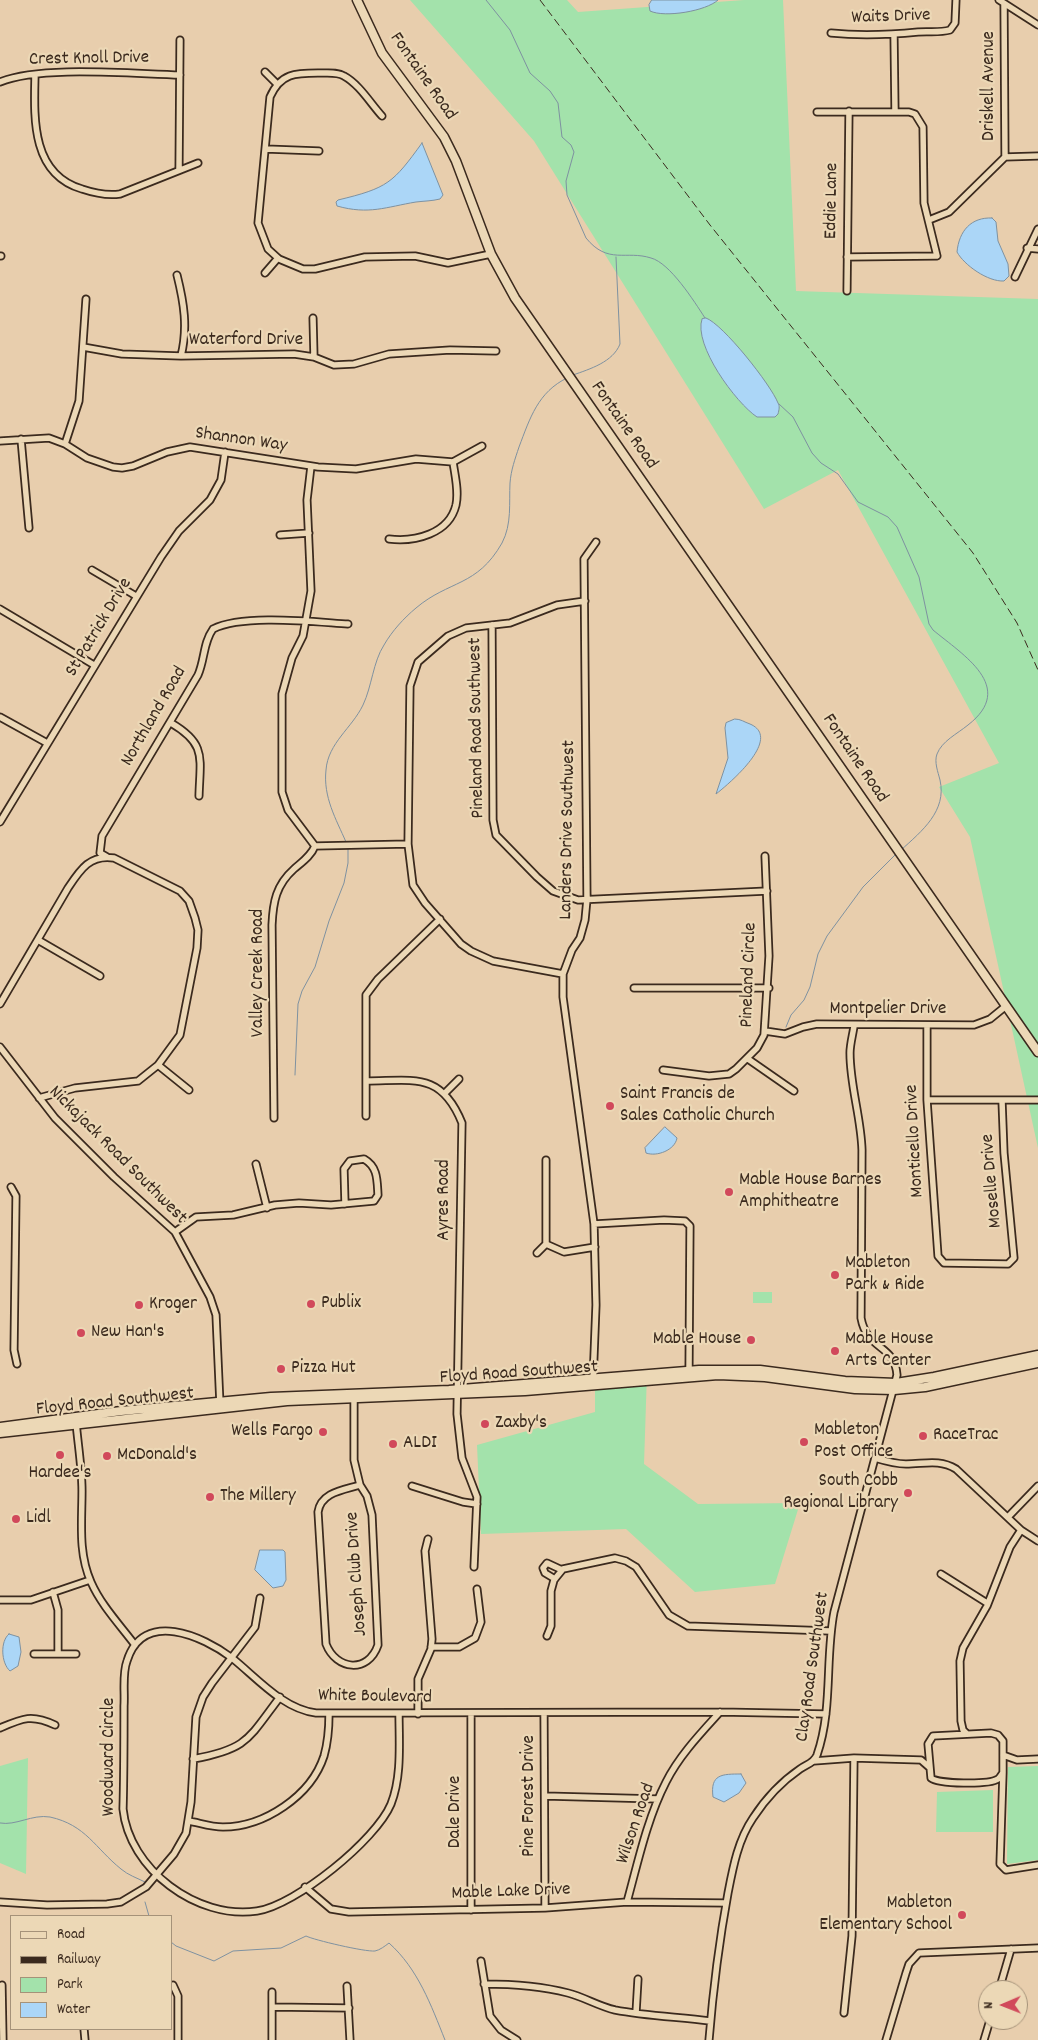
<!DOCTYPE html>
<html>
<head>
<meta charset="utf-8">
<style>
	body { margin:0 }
	#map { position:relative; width:1038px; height:2040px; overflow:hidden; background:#e8cead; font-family:Dekko,sans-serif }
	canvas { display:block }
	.legend { position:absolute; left:10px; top:1915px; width:162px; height:115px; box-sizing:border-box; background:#ecd8b6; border:1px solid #a59279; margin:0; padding:6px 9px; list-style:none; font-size:15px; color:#3b2a1e }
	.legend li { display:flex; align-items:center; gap:10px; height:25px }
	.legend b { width:25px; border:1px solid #a59279 }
	.north { position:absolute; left:978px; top:1980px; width:50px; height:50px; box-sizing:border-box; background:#ecd8b6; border:1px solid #a59279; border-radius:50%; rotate:269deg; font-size:14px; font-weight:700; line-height:20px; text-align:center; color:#3b2a1e }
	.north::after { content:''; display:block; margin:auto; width:18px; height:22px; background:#d1495b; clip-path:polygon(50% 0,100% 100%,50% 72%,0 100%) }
</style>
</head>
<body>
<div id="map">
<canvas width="1038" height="2040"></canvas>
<ul class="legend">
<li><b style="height:6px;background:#ecd8b6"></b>Road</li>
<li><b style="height:6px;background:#3b2a1e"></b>Railway</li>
<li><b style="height:14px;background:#a3e2ab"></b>Park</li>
<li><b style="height:14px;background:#abd6f7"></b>Water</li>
</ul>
<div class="north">N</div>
</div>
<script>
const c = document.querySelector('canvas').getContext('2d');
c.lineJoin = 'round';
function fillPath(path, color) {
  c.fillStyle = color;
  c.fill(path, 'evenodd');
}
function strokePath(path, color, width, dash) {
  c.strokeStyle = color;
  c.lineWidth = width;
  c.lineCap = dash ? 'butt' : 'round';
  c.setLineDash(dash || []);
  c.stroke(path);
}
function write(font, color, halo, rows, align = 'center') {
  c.font = font + ' Dekko,sans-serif';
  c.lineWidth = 4.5;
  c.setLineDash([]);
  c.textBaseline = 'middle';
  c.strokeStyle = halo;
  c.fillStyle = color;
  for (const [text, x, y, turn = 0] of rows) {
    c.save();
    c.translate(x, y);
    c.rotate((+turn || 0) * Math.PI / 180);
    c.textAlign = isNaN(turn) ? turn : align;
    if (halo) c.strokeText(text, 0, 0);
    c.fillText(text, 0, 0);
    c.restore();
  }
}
fillPath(new Path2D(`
	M410,0H567L578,12L744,0H783L796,291L1038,299V1148L970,837L939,787L999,763L838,470L764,509L534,141Z
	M753,1292H772V1303H753Z
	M647,1373L644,1464L698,1504L800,1503L775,1584L695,1592L626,1529L481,1534L477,1445L595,1412V1377Z
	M28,1758L26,1874L0,1863V1766Z
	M1038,1766V1860L1007,1864L1008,1767Z
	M993,1790V1832H936L937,1792Z`), '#a3e2ab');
const water = new Path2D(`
	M652,0H718C706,11 665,18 650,11L649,5Z
	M422,143L443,195L440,199C432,201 424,201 416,202C386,207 369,215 337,206L336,202L338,200C388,188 393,183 422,143Z
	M992,218L996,222L998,241L1008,264L1009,276L1004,281C988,282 964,265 957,252C959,231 971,217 992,218Z
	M706,318C723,324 771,385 778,403C780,406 779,410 778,414L775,417H757C736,403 693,345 702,319Z
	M735,719C741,719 744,722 750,724C783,738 730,783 716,794L728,758L725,728L726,723Z
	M665,1127L677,1138C675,1150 657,1157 646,1153L645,1148Z
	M260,1550H283L285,1552L286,1580L283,1586L273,1588L255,1570Z
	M9,1634L19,1637L21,1652L18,1666L10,1671C1,1663 0,1641 9,1634Z
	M741,1774L746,1783L739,1793L724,1802L713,1797C710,1774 722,1774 741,1774Z`);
fillPath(water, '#abd6f7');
strokePath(water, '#7e91a0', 1);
strokePath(new Path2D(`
	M486,0L510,30L530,73L550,91L558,103L562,137L571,145L574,152L566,181L567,195L586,238C608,265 626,250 651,258C670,263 694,301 705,318
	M573,375C590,369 613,362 620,344L616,257
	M779,404L793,417L812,453L821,463L838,474L858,502L888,517L897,527L919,577L929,624L933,630C963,655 1017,687 968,725C957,734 942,741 937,754C934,762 938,772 940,780C947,811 922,831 901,850
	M346,842C336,819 323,797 326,770C328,743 352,728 363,705C372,686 373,662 384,645C392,631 404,618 416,608C449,580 477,587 502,543C512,524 509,503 510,483C511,470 515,459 519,447C530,418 538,392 567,378
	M786,1027L791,1015L804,1000L810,987L818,954L827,936L863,887L896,854
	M295,1075L298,1004L302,991L315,967L329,921L344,883L348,863V848
	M0,1823C16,1826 32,1814 50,1817C86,1825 95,1848 121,1869C128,1875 137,1878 145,1882
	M145,1902L149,1916
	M171,1942L176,1946L214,1961L233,1951L281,1948L306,1936C314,1940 365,1952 375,1951C380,1950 385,1946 389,1943C418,1969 431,2005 445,2040`), '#7e91a0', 1);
const minor = new Path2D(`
	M999,0L1038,25
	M831,33C860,36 888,35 918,32C928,31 939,33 950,30L955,23L956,0
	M894,35L895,112
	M265,72L277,84
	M35,75C34,118 31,174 82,189C94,193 107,196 120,194L198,163
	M0,82C40,65 133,74 180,75
	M817,112H909L915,114L923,127L924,203L937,256L847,257
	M382,116C371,104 359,84 344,76C338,72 329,73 321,73C297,73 281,72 270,97L258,223L268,249L279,259L303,269H315L365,257L415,256L448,263L491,254
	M266,149L319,151
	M1005,157L1038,156
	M179,170L180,40
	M929,220L949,212L1005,157L1004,4
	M1027,248L1038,249
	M0,256H1
	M265,273L278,258
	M177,275C184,303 188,328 181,356
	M1015,277L1038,229
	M847,291L849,111
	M313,318L314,357
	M83,347L122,354L181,356L294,354L314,357L334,365L354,364L389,354L450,350L496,351
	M21,439L29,528
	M0,441L49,438L65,444L87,458L113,467L122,468L133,466L167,452L190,447L318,467L356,469L416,459L453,462L482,446
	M65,444L79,401L86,299
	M311,466L307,500L311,591L303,636L292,658L282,694V792L288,810L315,846
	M280,535L309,533
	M389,539C415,542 449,534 456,505C459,491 455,476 453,462
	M92,570L136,596
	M0,609L94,665
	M492,625L493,820L496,835L537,877L553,891L578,900L767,891
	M0,717L47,743
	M171,723C207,744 200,758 199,796
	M0,822L161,557L179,531L210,500L221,480L225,452
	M315,846L408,844
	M107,857L100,853L102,836L198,675C205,659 203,643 213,629C243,614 314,622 348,624
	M38,940L100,976
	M563,974L493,961L471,951L461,944L425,903L413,885L408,844L410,686L418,662L448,636L466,628L510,623L557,605L585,601
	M634,988H769
	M0,1004L68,888C80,870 90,854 114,858L180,891L189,901L195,918L198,930L197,948L180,1035L158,1065L138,1081L75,1088L39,1098
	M927,1025V1100L938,1256L944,1263L1008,1264L1014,1258L1004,1153L1002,1101
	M765,1031L785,1034L803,1027L817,1024L974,1025L990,1019L1006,1006
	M0,1047L55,1118L114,1177L175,1232L210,1297L216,1315L220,1405
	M748,1059L794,1091
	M158,1065L189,1090
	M663,1070L709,1076L729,1074L736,1069L757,1048L764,1035L769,956L765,856
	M366,1081C413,1081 441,1071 462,1123L457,1414L462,1458L477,1497L474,1567
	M445,1093L459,1079
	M927,1100H1038
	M366,1116V995L378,979L440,919
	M274,1118L272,925C273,902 276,885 294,869C302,862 311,856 315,846
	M546,1160V1244L564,1252L595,1247
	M256,1164L267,1208
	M11,1187L16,1196L14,1350L17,1364
	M594,1224L664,1220L685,1221L690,1226L689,1370
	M175,1232L196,1217L233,1215L275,1205L299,1203L331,1205L374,1201L378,1195C377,1180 378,1167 364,1159L350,1161L344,1169L345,1204
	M537,1253L546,1244
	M593,1381L596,1305L594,1224L563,997V974L572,950L580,938L585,920L587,899L584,559L596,542
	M354,1400V1460L360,1485
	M76,1422C78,1445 82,1468 82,1491C82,1522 78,1553 91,1582C101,1605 120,1625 135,1645
	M875,1458C885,1461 895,1464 906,1464C925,1464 939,1459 956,1469L1021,1530L1038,1541
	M360,1485L367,1496L372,1515L378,1645C368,1674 336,1670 326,1644L318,1512C321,1492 344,1490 360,1485Z
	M412,1486L463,1502L477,1504
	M1008,1517L1038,1486
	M941,1574L987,1603
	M555,1579L545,1573L543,1568L547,1563L562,1570
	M53,1592L58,1610V1654
	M0,1600H31L90,1580
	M547,1636L551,1626V1591L554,1580L563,1569L615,1558L626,1561L636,1567L669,1615L688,1626L830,1631
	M431,1647H459L475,1638L481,1622L477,1589
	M34,1654H76
	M399,1713C399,1743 402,1776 391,1804C376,1840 296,1905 257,1911C197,1920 129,1869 123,1809C124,1775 124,1740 124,1706C125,1692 122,1674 127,1661C143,1609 203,1636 232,1658C257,1678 283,1709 316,1713L720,1712L826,1714
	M544,1713L545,1908
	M418,1714V1679L431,1649L432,1639L425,1551L428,1539
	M0,1728C23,1718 32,1714 55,1725
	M991,1733L998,1735L1003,1741V1773C1001,1775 1000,1778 998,1779C989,1785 938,1784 931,1778L928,1744L933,1736Z
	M967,1734L963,1730L961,1721L960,1661L963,1648L987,1606L1010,1547L1021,1530
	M1003,1755L1017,1760L1038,1759
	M193,1759C248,1749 248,1739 280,1697
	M814,1761L854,1758L921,1760L929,1767
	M1003,1773L1000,1864L1006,1870L1038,1865
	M545,1796L658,1799
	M189,1821C200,1823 211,1827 223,1827C264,1827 311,1796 324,1756C328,1742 329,1728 329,1714
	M305,1887L331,1909L349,1912L545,1908L627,1902L726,1903
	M0,1902L47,1905L107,1904L121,1902L146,1887L174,1854L186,1833L191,1802L196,1717L203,1697L212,1683L255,1627L260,1598
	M627,1902C638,1862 647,1819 666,1782C679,1756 700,1734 720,1712
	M471,1910V1714
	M481,1961L490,2016L501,2030L517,2040
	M484,1984C512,1984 541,1986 568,1993C584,1997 598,2006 615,2010C646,2016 679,2017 710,2021
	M2,1985L3,2040
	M173,1985L178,1996V2040
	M347,1986L350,2040
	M999,1990L1011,1949
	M272,1992V2040
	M272,2007L349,2008
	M636,2013L638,1979
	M844,2013L852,1936L854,1758
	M84,2029L85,2040
	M709,2040C713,1991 719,1942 728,1893C733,1867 738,1840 753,1818C766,1798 781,1782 800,1769C807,1764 814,1763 817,1755C833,1709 825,1659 834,1612L897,1375C895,1344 867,1351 861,1318L862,1150C861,1117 850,1086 850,1053C850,1044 853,1034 854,1026
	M886,2040L906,1973L909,1964L919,1953L1038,1948
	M984,2040L990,2020`);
const major = new Path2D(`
	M357,0L382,53L444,137L456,161L491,254L515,298L1038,1052
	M0,1427L121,1411L271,1397L449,1390L699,1370H760L845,1381L896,1383L934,1377L1038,1355
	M0,1433L287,1401L525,1391L718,1375L765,1377L855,1389L894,1390L925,1387L1038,1363`);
strokePath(minor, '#3b2a1e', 9);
strokePath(major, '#3b2a1e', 11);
strokePath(minor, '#ecd8b6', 5.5);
strokePath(major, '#ecd8b6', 8);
strokePath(new Path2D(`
	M540,0L710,225L973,553L1017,623L1038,670`), '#3b2a1e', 1, [8, 4]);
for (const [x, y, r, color] of [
	[610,1106,5,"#d1495b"],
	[729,1192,5,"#d1495b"],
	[835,1275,5,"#d1495b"],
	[311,1304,5,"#d1495b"],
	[139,1305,5,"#d1495b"],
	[81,1333,5,"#d1495b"],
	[751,1340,5,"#d1495b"],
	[835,1351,5,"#d1495b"],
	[281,1369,5,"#d1495b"],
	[485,1424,5,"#d1495b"],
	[323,1432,5,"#d1495b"],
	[923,1436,5,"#d1495b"],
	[804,1442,5,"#d1495b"],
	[393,1444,5,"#d1495b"],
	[60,1455,5,"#d1495b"],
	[107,1456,5,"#d1495b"],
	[908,1493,5,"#d1495b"],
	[210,1497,5,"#d1495b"],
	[16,1519,5,"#d1495b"],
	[962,1915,5,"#d1495b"]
]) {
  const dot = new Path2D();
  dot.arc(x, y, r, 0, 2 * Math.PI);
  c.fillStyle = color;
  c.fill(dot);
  strokePath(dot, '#ecd8b6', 2);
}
write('19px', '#3b2a1e', '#ecd8b6', [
	["Waits Drive",891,18,-2],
	["Crest Knoll Drive",89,60,-1],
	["Fontaine Road",422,77,55],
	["Driskell Avenue",990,86,-90],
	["Eddie Lane",833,201,-89],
	["Waterford Drive",246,341],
	["Fontaine Road",623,426,55],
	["Shannon Way",241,441,8],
	["St Patrick Drive",100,628,-59],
	["Northland Road",155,717,-60],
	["Pineland Road Southwest",478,728,-91],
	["Fontaine Road",854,759,56],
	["Landers Drive Southwest",569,830,-89],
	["Valley Creek Road",259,973,-90],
	["Pineland Circle",750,975,-88],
	["Montpelier Drive",888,1010],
	["Monticello Drive",916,1141,-93],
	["Nickajack Road Southwest",117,1156,45],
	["Moselle Drive",993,1181,-95],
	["Ayres Road",445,1200,-90],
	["Floyd Road Southwest",519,1374,-4],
	["Floyd Road Southwest",115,1403,-6],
	["Joseph Club Drive",358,1574,-94],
	["Clay Road Southwest",814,1667,-82],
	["White Boulevard",375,1698,1],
	["Woodward Circle",110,1757,-90],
	["Pine Forest Drive",530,1796,-90],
	["Dale Drive",456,1812,-90],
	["Wilson Road",637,1824,-71],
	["Mable Lake Drive",511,1893,-2]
]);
write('19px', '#3b2a1e', '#ecd8b6', [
	["Saint Francis de",620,1095],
	["Sales Catholic Church",620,1117],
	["Mable House Barnes",739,1181],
	["Amphitheatre",739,1203],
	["Mableton",845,1264],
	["Park & Ride",845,1286],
	["Publix",321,1304],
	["Kroger",149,1305],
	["New Han's",91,1333],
	["Mable House",741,1340,"right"],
	["Mable House",845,1340],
	["Arts Center",845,1362],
	["Pizza Hut",291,1369],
	["Zaxby's",495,1424],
	["Mableton",814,1431],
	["Post Office",814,1453],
	["Wells Fargo",313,1432,"right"],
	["RaceTrac",933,1436],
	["ALDI",403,1444],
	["McDonald's",117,1456],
	["Hardee's",60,1474,"center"],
	["South Cobb",898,1482,"right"],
	["Regional Library",898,1504,"right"],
	["The Millery",220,1497],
	["Lidl",26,1519],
	["Mableton",952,1904,"right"],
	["Elementary School",952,1926,"right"]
], 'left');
</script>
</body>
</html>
